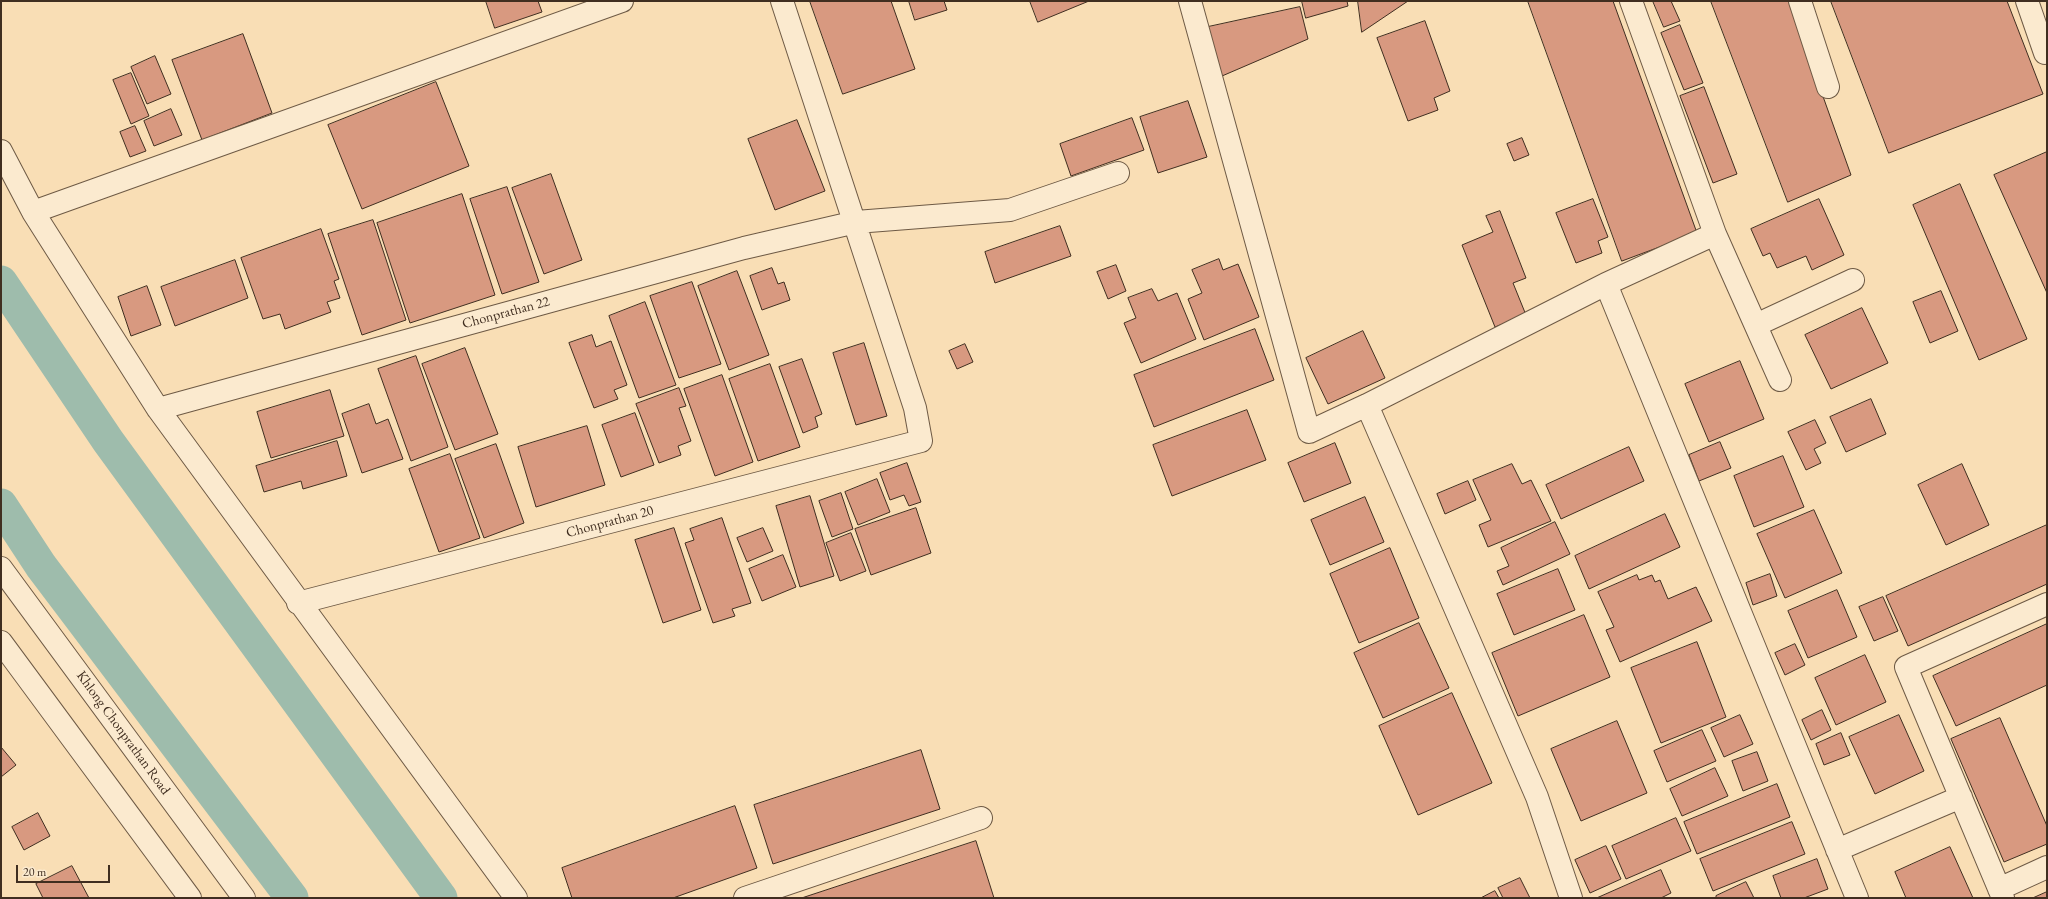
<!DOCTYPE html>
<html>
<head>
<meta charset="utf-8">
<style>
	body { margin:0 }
	#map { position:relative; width:2048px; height:899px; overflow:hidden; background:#f9deb5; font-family:"EB Garamond",serif }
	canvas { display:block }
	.frame { position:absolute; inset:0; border:2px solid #402e20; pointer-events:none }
	.scale { position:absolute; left:16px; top:865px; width:94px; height:18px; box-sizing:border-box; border:2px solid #402e20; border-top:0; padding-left:5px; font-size:12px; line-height:14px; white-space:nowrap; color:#402e20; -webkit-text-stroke:3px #fbeacf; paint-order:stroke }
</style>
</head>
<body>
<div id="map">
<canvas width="2048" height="899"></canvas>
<div class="frame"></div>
<div class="scale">20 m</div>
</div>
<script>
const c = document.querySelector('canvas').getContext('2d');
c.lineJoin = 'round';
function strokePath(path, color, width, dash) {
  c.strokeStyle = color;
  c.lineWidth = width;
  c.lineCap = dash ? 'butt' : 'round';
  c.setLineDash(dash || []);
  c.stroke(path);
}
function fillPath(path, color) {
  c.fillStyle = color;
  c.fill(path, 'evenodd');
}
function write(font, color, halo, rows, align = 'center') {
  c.font = font + ' "EB Garamond",serif';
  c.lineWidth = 3;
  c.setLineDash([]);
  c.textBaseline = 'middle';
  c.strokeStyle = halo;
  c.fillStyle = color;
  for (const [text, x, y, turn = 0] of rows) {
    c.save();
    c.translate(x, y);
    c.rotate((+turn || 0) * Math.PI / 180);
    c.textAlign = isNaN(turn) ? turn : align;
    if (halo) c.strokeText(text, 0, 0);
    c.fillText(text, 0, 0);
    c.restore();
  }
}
strokePath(new Path2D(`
	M1,282L108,441L441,898
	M1,505L41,566L292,898`), '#9ebcac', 33);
const building = new Path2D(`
	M486,1H538L542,12L495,28Z
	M810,1H891L915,69L843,94Z
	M909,1H944L947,10L915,20Z
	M1030,1H1089L1038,22Z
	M1302,1H1347L1348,6L1306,18Z
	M1358,1H1408L1362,32Z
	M1528,1H1613L1697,233L1622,261Z
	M1653,1H1671L1680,21L1664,27Z
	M1711,1H1789L1851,175L1788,202Z
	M1831,1H2007L2043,94L1889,153Z
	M1300,7L1308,39L1222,76L1208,27Z
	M1425,21L1450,91L1434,98L1438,110L1408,121L1377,38Z
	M1680,25L1703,83L1684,90L1661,33Z
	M243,34L272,113L202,140L172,60Z
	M155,56L171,94L147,104L131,67Z
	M131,73L149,116L131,124L113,80Z
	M436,82L469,166L362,209L328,125Z
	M1704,87L1737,174L1713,183L1680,96Z
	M1188,101L1207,157L1158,173L1140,117Z
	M171,109L182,135L154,146L144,121Z
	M1132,118L1144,150L1071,176L1060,144Z
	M797,120L825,191L775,210L748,139Z
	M135,126L146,151L130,157L120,132Z
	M1522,138L1529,155L1514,161L1507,144Z
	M2047,152V293L1994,175Z
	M551,174L582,260L544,274L512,188Z
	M1960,184L2027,339L1979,360L1913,205Z
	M507,187L539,282L502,294L470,199Z
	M462,194L495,295L410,323L377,223Z
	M1593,199L1608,237L1598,241L1602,253L1576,263L1556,213Z
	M1819,199L1844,255L1812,270L1806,256L1777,268L1770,253L1763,256L1751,229Z
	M1500,211L1526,278L1513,283L1526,315L1495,327L1462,245L1493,232L1486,216Z
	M373,220L406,320L362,335L328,234Z
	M1060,226L1071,256L995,283L985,252Z
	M321,229L339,279L334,281L340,298L327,302L331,312L285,329L280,314L263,319L241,258Z
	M1219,259L1223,270L1238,264L1259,317L1204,340L1188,299L1202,293L1192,270Z
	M235,260L248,298L175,326L161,287Z
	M1116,265L1126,291L1108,299L1097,272Z
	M772,268L778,284L784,282L790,300L762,310L750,276Z
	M737,271L769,355L729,370L698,286Z
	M692,282L721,364L679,378L650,296Z
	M147,286L161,325L131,336L118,297Z
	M1152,289L1158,301L1177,293L1196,339L1141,363L1124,323L1136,318L1128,298Z
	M1941,291L1958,331L1930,343L1913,302Z
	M645,302L676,385L639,398L609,316Z
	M1862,308L1888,363L1831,389L1805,335Z
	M1255,329L1274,380L1154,427L1134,375Z
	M1363,331L1385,378L1328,404L1306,358Z
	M592,335L596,347L611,341L627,385L614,390L618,399L594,408L569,343Z
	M864,343L887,416L856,425L833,353Z
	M965,344L973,362L957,369L949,351Z
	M465,348L498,434L455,450L422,364Z
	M416,356L448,447L411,461L378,369Z
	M802,359L822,414L815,417L818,427L803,433L779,367Z
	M1740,361L1764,419L1709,442L1685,384Z
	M770,364L800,447L758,461L729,379Z
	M722,375L753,462L715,476L684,389Z
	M679,388L686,406L679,408L691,441L678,446L681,455L659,463L636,404Z
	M330,390L344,436L271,458L257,412Z
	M1871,399L1886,434L1846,452L1830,417Z
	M369,404L376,424L388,419L403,459L362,473L342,414Z
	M1247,410L1266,460L1172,496L1153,445Z
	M635,413L654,465L621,477L602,425Z
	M1815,420L1826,443L1814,449L1821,463L1806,470L1788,432Z
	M587,426L605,485L536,507L518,447Z
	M337,441L347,476L303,489L301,481L264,492L256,466Z
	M1720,442L1731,468L1699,481L1689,455Z
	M1335,443L1351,483L1304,502L1288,463Z
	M496,444L524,523L484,538L455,459Z
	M1629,447L1644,481L1561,519L1546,485Z
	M450,454L480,538L439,552L409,469Z
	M1783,456L1804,507L1754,527L1734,476Z
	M907,463L921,502L909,506L904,495L890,500L880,473Z
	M1512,464L1522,484L1531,480L1551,521L1488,547L1479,525L1491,520L1473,480Z
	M1962,464L1989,525L1946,545L1918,485Z
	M877,479L890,512L858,525L845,492Z
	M1468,481L1476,500L1445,514L1437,494Z
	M841,493L853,529L832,537L819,501Z
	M810,496L834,576L800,587L776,506Z
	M1365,497L1384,542L1330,565L1311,520Z
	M916,508L931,553L871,575L855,529Z
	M1814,510L1842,573L1785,598L1757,534Z
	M1665,514L1680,547L1589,589L1575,556Z
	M722,518L751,603L732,609L735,616L713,623L685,543L694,540L690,529Z
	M1555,522L1570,554L1503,585L1497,571L1509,566L1501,548Z
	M2047,525V584L1908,646L1886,596Z
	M674,528L701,610L663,623L635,540Z
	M763,528L773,551L747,562L737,538Z
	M851,533L866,571L840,581L826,543Z
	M1390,548L1419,618L1359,643L1330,574Z
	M783,555L796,587L762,601L749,569Z
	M1558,569L1575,610L1514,635L1497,594Z
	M1770,574L1777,596L1753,605L1746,583Z
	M1637,575L1639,580L1652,575L1655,582L1660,580L1668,599L1696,587L1712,621L1620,662L1606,630L1614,627L1598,592Z
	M1837,590L1857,637L1808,658L1788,611Z
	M1883,597L1898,631L1874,641L1859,607Z
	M1584,615L1610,677L1518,716L1492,653Z
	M1419,623L1449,688L1383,718L1354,653Z
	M2047,624V685L1956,726L1933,676Z
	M1697,642L1726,717L1661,743L1631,668Z
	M1795,644L1805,665L1785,675L1775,653Z
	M1865,655L1886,702L1836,725L1815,678Z
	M1452,693L1492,783L1418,815L1379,726Z
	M1822,710L1831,730L1811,740L1802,720Z
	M1740,715L1753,744L1724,757L1711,728Z
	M1899,715L1924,771L1875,794L1849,737Z
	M2000,718L2047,826V844L2004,862L1951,739Z
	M1617,721L1647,793L1581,821L1551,749Z
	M1702,730L1716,761L1667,782L1654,751Z
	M1841,733L1850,755L1824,765L1816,744Z
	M1,747L16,765L1,777Z
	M921,750L940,809L773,864L754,805Z
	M1757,752L1768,781L1743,791L1732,761Z
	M1715,768L1728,796L1682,816L1670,789Z
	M1777,784L1790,817L1697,854L1684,822Z
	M735,806L757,868L673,898H572L562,868Z
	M38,813L50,836L24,850L12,827Z
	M1676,818L1691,851L1626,879L1612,846Z
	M1792,822L1805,854L1713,891L1700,859Z
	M976,841L994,898H802Z
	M1606,846L1621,879L1590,893L1575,860Z
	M1950,847L1973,898H1906L1895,872Z
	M1817,859L1828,889L1804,898H1781L1773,876Z
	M72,866L89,898H43L36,884Z
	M1661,870L1671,893L1661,898H1597Z
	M1520,878L1530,898H1503L1498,888Z
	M1746,882L1754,898H1716V896Z
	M1495,891L1499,898H1481Z
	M2047,892V898H2033Z`);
fillPath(building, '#d89980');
strokePath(building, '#402e20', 1);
const minor = new Path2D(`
	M1190,1L1309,432L1367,405L1606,284L1857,898
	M1631,1L1715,234L1780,380
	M1800,1L1828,87
	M2027,1L2045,53
	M1,151L33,212L158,409L516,898
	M33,212L622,1
	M1606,284L1715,234
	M1756,325L1853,280
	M1367,405L1537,797L1571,898
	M158,409L744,248L856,222L1010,210L1118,173
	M1,568L244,898
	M298,603L921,441L915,408L782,1
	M1,642L190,898
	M1837,850L1961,797
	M1999,889L2047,867
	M745,898L981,818
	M2003,898L1906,667L2047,604`);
strokePath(minor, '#6e5a45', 24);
strokePath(minor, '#fbeacf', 22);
write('14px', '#402e20', '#fbeacf', [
	["Chonprathan 22",506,313,-15],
	["Chonprathan 20",610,522,-15],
	["Khlong Chonprathan Road",123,733,54]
]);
</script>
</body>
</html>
